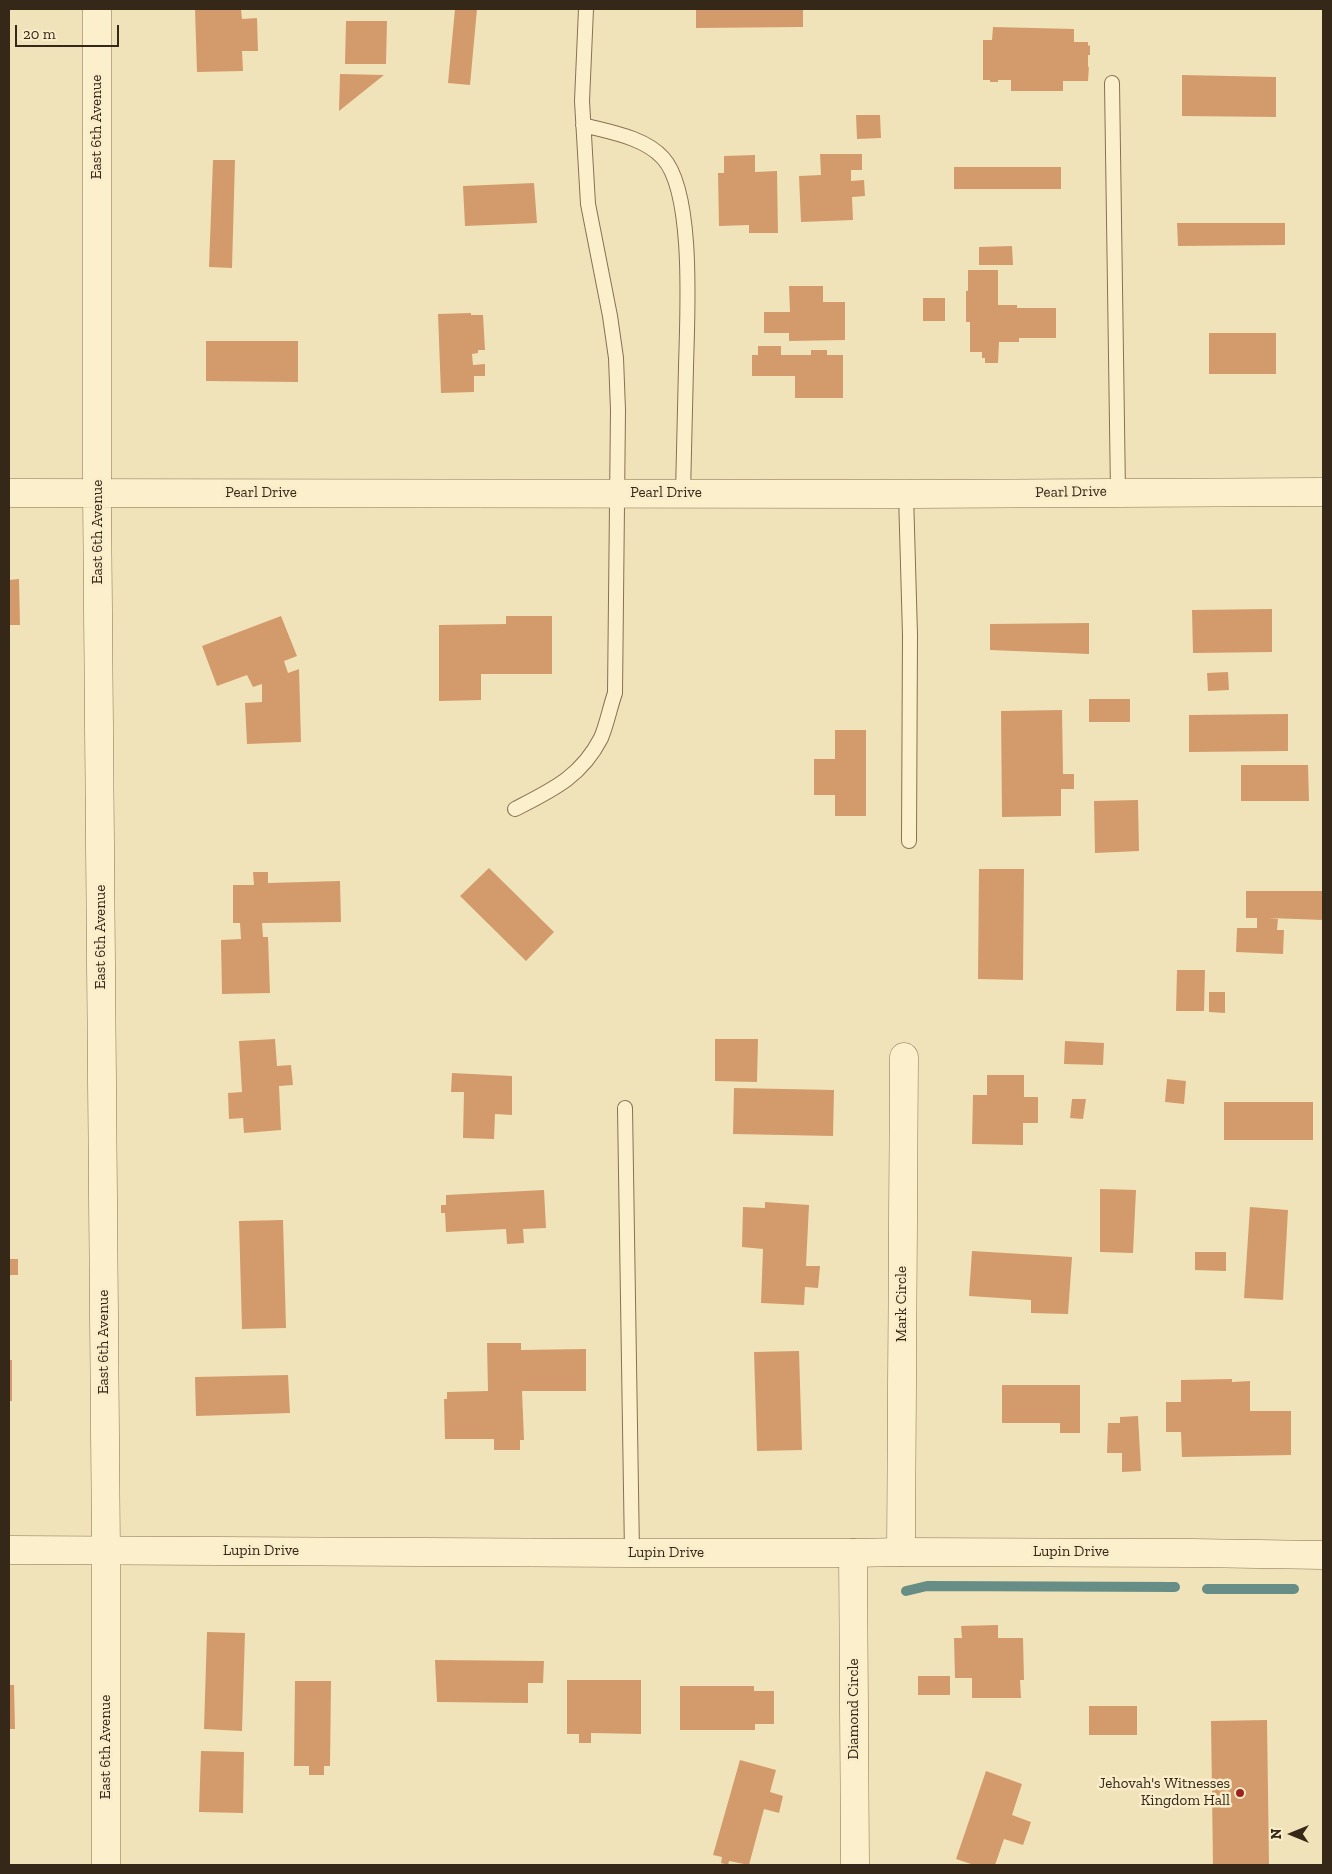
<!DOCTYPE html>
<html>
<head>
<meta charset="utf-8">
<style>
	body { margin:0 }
	#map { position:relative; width:1332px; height:1874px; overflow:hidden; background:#f1e3b9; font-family:"Zilla Slab",serif }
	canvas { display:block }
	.frame { position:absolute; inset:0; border:10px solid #362819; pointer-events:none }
	.north { position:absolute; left:1267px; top:1809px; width:50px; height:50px; -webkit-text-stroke:4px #f8ecc9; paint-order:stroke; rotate:270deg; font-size:14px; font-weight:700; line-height:20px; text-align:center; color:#362819 }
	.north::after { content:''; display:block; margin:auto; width:18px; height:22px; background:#362819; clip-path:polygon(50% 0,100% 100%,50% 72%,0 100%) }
	.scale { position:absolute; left:15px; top:25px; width:104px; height:22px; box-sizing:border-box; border:2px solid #362819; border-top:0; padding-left:6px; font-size:15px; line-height:18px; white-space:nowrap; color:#362819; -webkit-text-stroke:4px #f8ecc9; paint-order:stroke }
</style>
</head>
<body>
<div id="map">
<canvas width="1332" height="1874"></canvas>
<div class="frame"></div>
<div class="north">N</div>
<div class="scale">20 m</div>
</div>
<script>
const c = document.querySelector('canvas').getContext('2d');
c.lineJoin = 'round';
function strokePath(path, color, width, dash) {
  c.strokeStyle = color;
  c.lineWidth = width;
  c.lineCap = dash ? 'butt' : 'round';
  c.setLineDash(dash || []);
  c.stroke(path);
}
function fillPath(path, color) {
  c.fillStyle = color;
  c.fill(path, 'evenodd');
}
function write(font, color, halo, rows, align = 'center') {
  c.font = font + ' "Zilla Slab",serif';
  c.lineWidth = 5;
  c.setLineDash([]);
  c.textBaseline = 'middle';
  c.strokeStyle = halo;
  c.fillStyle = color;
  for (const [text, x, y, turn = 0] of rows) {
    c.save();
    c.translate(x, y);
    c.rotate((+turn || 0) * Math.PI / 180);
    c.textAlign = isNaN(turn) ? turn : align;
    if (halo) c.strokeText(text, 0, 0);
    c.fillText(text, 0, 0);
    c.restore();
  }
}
strokePath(new Path2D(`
	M1207,1589H1294
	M906,1591L927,1586L1175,1587`), '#668e86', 10);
fillPath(new Path2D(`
	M195,9H241L242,19L257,18L258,51H242L243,71L197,72Z
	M455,9H477L470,85L448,83Z
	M696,9H803V27L696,28Z
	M346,21H387L386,64H345Z
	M993,27L1074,29V42H1088V46L1090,45V55H1088V68L1089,66L1088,81H1063V91H1011V80H998V82H990V80H983V40H992Z
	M340,74L384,75L339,111Z
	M1182,75L1276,77V117L1182,116Z
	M856,115H880L881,138L857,139Z
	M820,154H862V170H851V181L864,180L865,196L852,197L853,220L801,222L799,176L821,175Z
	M755,155V172L777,171L778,233H749V225L719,226L718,173H724V156Z
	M213,160H235L232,268L209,267Z
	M954,167H1061V189H954Z
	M534,183L537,223L465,226L463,186Z
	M1177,223H1285V245L1178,246Z
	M1012,246L1013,265H979V247Z
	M968,270H998V305H1017V308H1056V338H1019V342H999L998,363H985V358H982V352H970V322H966V291H968Z
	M789,286H823V302H845V340L789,341V333H764V312H790Z
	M923,298H945V321H923Z
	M471,313V315H483L485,350H478V353L472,354L473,365L485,364V376H474V392L441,393L438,314Z
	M1209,333H1276V374H1209Z
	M206,341H298V382L206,381Z
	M758,346H781V355H811V350H827V355H843V398H795V376H752V355H758Z
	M19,579L20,625H9V580Z
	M1272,609V652L1193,653L1192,610Z
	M281,616L297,656L284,661L288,673L299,669L301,742L247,744L245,703L262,702V684L253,687L247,675L217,686L202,646Z
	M506,616H552V674H481V700L439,701V625L506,624Z
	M1089,623V654L990,650V624Z
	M1228,672L1229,690L1208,691L1207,673Z
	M1089,699H1130V722H1089Z
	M1062,710L1063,774H1074V789H1061V816L1002,817L1001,711Z
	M1288,714V751L1189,752V715Z
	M835,730H866V816H835V795H814V759H835Z
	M1241,765H1308L1309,801H1241Z
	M1138,800L1139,851L1095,853L1094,801Z
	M489,868L554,932L526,961L460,896Z
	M979,869H1024L1023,980L978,979Z
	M253,872H268V883L340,881L341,922L262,923L263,937H268L270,993L222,994L221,940L241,939L240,923H233V885H254Z
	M1246,891H1323V920L1269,918L1278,919L1277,930H1284L1283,954L1236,952L1237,928H1257V918H1246Z
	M1177,970H1205L1204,1011H1176Z
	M1209,992H1225V1013L1209,1012Z
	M275,1039L277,1066L291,1065L293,1085L279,1086L281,1130L244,1133L243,1118L229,1119L228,1093L242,1092L239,1041Z
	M715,1039H758L757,1082L715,1081Z
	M1065,1041L1104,1043L1103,1065L1064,1064Z
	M452,1073L512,1076V1115L495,1114L494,1139L463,1138L464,1092H451Z
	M987,1075H1024V1097H1038V1123H1023V1145L972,1144L973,1095H987Z
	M1167,1079L1186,1081L1184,1104L1165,1102Z
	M734,1088L834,1090L833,1136L733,1134Z
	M1072,1099H1086L1083,1119L1070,1118Z
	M1224,1102H1313V1140H1224Z
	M1100,1189L1136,1190L1133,1253L1100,1252Z
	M544,1190L546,1228L523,1229L524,1243L507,1244L506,1229L446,1232L445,1213H441V1205H446V1195Z
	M765,1202L809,1205L806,1266H820L818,1288L805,1287L804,1305L761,1303L763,1249L742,1247L743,1207L765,1208Z
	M1250,1207L1288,1210L1283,1300L1244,1298Z
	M283,1220L286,1328L242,1329L239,1221Z
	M972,1251L1072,1257L1068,1314L1031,1313V1300L969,1296Z
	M1195,1252H1226V1271L1195,1270Z
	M9,1259H18V1275H9Z
	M487,1343H521V1350L586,1349V1391H522L524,1440H520V1450H494V1439H445L444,1399H447V1392L488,1391Z
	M799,1351L802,1450L757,1451L754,1352Z
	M9,1360H12V1401H9Z
	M288,1375L290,1413L196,1416L195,1377Z
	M1232,1379V1382L1250,1381V1411H1291V1455L1182,1457L1181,1432H1166V1402H1181V1380Z
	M1002,1385H1080V1433H1060V1423H1002Z
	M1138,1416L1141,1471L1122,1472V1453H1107L1108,1423H1120V1417Z
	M998,1625V1638H1023L1024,1680H1020L1021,1698H972V1678H955L954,1638H962L961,1626Z
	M207,1632L245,1633L242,1731L204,1729Z
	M435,1660L544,1661L543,1683H528V1703L437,1702Z
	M918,1676H950V1695H918Z
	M567,1680H641V1734L591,1733V1743H579V1734H567Z
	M295,1681H331L330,1766H324V1775H309V1766H294Z
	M9,1685H14L15,1729H9Z
	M680,1686H754V1691H774V1724H755V1730H680Z
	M1089,1706H1137V1735H1089Z
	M1267,1720L1269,1865H1213L1211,1721Z
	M201,1751L244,1752L243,1813L199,1812Z
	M740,1760L776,1770L770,1792L783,1796L779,1813L764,1809L749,1865L729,1861L728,1865L721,1863L722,1857L713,1855Z
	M986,1771L1022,1784L1012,1815L1031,1822L1023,1845L1004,1839L995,1865H974L956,1859Z`), '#d39b6b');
const service = new Path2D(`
	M1112,83L1118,492
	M583,125C609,132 644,137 663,158C695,193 687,319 686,367C685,409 684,451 683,493
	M906,494L910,635L909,841
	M515,809C552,790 581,777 601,738C607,724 610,707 615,693L618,410L616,358L610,316L588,204L582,101L586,9
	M625,1108L632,1553`);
const minor = new Path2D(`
	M97,9V493L106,1549V1865
	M9,493L906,494L1323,492
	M901,1552L904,1057
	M853,1553L855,1865`);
const tertiary = new Path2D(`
	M9,1550L632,1553H853L901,1552L1192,1553L1323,1555`);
strokePath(service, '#887152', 16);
strokePath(minor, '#887152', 29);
strokePath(tertiary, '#887152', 29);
strokePath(service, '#fcf0cc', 14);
strokePath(minor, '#fcf0cc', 28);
strokePath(tertiary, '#fcf0cc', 28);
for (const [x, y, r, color] of [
	[1240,1793,5,"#9c221e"]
]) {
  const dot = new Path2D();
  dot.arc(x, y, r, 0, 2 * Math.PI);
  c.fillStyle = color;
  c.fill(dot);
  strokePath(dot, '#f8ecc9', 2);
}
write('15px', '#362819', '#f8ecc9', [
	["East 6th Avenue",97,127,-90],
	["Pearl Drive",1071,492,-1],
	["Pearl Drive",261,493],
	["Pearl Drive",666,493],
	["East 6th Avenue",98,532,-90],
	["East 6th Avenue",101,937,-90],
	["Mark Circle",902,1304,-90],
	["East 6th Avenue",104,1342,-90],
	["Lupin Drive",261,1551],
	["Lupin Drive",1071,1552],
	["Lupin Drive",666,1553],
	["Diamond Circle",854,1709,-90],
	["East 6th Avenue",106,1747,-90]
]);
write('15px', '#362819', '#f8ecc9', [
	["Jehovah's Witnesses",1230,1784],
	["Kingdom Hall",1230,1801]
], 'right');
</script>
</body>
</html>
